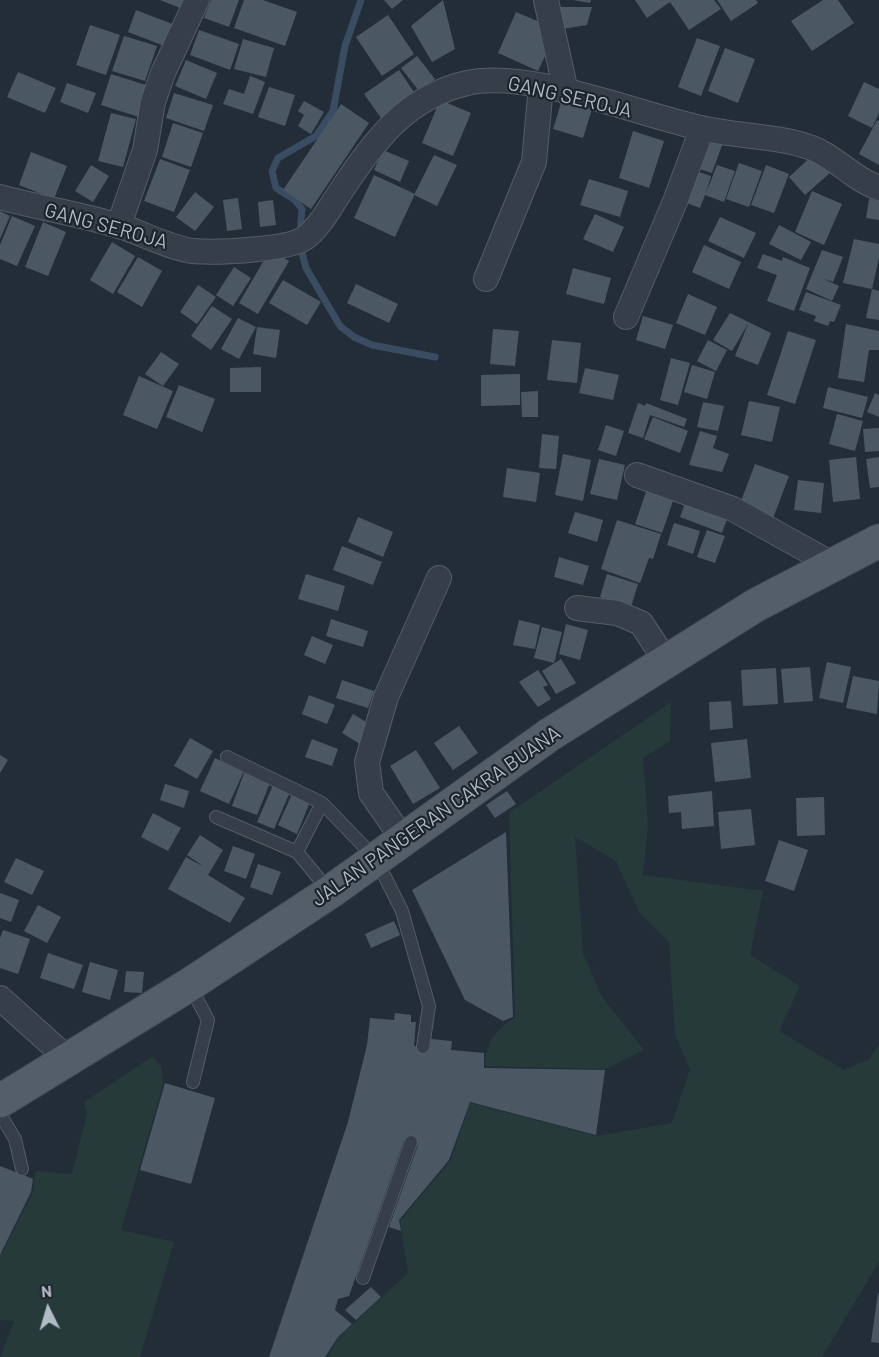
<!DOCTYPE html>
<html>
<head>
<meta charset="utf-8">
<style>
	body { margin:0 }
	#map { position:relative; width:879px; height:1357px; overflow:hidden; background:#232d38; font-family:Barlow,sans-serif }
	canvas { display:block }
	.north { position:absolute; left:18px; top:1279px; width:60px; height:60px; -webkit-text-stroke:4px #1c242d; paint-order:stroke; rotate:355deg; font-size:16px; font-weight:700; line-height:24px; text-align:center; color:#b1bac5 }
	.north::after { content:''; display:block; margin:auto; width:21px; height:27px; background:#b1bac5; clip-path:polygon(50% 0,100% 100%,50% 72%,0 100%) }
</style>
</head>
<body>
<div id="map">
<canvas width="879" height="1357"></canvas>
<div class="north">N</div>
</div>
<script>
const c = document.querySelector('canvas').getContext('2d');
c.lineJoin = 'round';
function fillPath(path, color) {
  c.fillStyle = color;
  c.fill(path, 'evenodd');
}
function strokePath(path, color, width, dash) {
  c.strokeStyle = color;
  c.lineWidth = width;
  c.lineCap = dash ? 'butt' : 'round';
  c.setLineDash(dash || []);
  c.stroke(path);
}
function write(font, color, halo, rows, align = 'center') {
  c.font = font + ' Barlow,sans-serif';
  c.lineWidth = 4.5;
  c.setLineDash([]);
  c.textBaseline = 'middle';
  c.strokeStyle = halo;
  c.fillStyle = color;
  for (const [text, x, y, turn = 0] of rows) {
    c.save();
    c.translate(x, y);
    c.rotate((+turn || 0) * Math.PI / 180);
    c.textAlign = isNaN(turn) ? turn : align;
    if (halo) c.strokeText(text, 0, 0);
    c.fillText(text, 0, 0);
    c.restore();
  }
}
fillPath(new Path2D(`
	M671,702L670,741L643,758L648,825L643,875L763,891L750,955L800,986L779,1031L844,1070L869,1059L879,1045V1262L822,1357H327L338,1338L408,1273L400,1221L451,1160L470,1103L597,1136L672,1123L690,1069L675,1035L669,942L639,912L616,861L575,837L583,953L602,997L644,1050L606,1069L485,1066C485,1044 496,1028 515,1018L509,813Z
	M153,1056L162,1069L163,1084L121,1230L174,1242L140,1357H0L14,1321L0,1320V1253H2L33,1192L35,1171L72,1174L87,1113L84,1102Z`), '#263a3a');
strokePath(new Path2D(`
	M300,234L302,209L295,200L276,188L272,171L278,158L316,136L333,111L345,46L361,0
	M300,245L306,268L340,326L354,337L372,345L435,357`), '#394c61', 7);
fillPath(new Path2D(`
	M160,0H189L185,10Z
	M211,0H239L229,27L204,18Z
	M244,0H263L297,12L285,46L234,28Z
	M384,0H403L392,9Z
	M443,0L455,49L432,62L411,26Z
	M573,0H591L590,3Z
	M635,0H714L721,9L689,30L670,2L647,18Z
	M717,0H756L758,3L731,21Z
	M823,0H838L854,23L812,51L791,21Z
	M559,7H592L587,25L562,29Z
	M136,10L175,25L167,47L128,32Z
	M516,12L549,26L553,39L538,71L498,53Z
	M388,15L414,54L382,76L356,37Z
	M90,25L120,35L106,75L76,65Z
	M199,30L239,44L230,70L190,55Z
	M124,36L157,46L145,81L112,71Z
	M697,38L720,46L701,96L678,87Z
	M243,39L274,48L266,77L234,69Z
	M725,48L755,59L738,103L708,91Z
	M417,56L435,79L419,91L401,68Z
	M186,60L217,73L206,99L175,86Z
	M399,70L416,95L381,118L364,94Z
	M18,72L56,88L45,113L7,97Z
	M111,74L149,86L139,117L101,105Z
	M250,76L265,82L253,114L223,104L229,89L244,94Z
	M864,82L879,89V113L872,128L848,116Z
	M67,83L96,93L88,113L60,102Z
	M269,87L295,95L285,126L258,117Z
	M174,93L213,105L204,131L166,118Z
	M440,100L471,113L453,156L422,143Z
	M562,100L592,109L583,138L553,129Z
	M304,101L324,112L311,134L298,126L304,115L298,111Z
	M341,104L369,123L311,209L283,190Z
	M111,113L136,119L123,167L98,161Z
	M877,120L879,121V165L859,154Z
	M173,123L203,133L191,167L162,157Z
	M633,131L664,141L649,188L619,178Z
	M704,133L724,140L712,173L693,167Z
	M383,150L409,161L400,182L374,170Z
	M31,152L67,166L54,199L19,185Z
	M814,154L831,172L805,195L789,177Z
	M434,155L457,165L437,206L414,195Z
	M160,159L190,170L174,212L144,201Z
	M739,163L762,171L749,207L726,199Z
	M91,165L109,176L93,202L75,191Z
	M717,165L735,171L724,202L705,195L700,208L681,201L692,170L711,176L706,193Z
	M766,165L789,174L774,213L751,205Z
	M374,175L415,194L395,237L354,218Z
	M589,179L628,191L620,217L580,205Z
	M812,191L842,204L824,245L795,232Z
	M195,192L214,207L195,231L176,217Z
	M238,198L242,229L227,231L223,200Z
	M869,199L879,201V220L866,218Z
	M273,200L276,225L260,227L258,202Z
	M0,211L10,216L0,239Z
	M595,214L624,227L613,252L583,239Z
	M12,216L35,226L17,266L0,259V245Z
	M720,217L756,233L744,258L708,241Z
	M43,222L66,232L48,276L25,267Z
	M779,225L811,242L801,260L769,244Z
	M854,239L879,244V258L872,289L843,283Z
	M112,242L135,256L113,294L90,280Z
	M704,245L741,262L729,289L692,272Z
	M270,250L289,261L258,314L239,303Z
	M822,250L843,257L833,282L822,278L839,286L832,301L806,289Z
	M763,254L782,261L783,257L810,268L794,311L767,301L777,275L757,268Z
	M138,257L162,271L142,307L117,292Z
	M234,267L251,278L233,306L216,295Z
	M573,268L611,278L604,304L566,294Z
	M283,280L321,302L307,325L269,303Z
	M356,284L398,304L389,323L347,303Z
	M198,285L216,297L197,324L180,312Z
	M872,289L879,291V320L866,318Z
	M806,292L841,305L834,322L830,321L828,326L814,321L816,316L799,310Z
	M688,294L717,307L705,335L676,323Z
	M212,306L232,319L211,350L191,336Z
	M730,313L771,333L758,365L735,356L748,324L732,351L713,340Z
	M643,316L673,325L665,349L636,340Z
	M238,318L256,327L239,359L221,349Z
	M846,324L879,331V350H869L864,382L838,378Z
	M257,327L280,330L276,358L253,354Z
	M493,329L519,331L515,366L490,364Z
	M788,331L816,340L795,404L767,395Z
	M552,340L581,343L577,383L547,380Z
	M708,340L727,350L716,371L697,361Z
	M161,352L179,364L163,386L145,374Z
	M671,358L690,363L678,405L660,400Z
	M692,365L715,372L707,399L684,392Z
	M261,367V392H230V368Z
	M585,368L619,375L613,400L579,393Z
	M520,374V405L481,406V375Z
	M139,376L173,391L157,429L123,415Z
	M179,385L215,399L202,432L166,417Z
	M828,387L868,397L862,418L823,408Z
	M538,391V417H522L521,392Z
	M875,393L879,395V417L867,412Z
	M749,401L780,407L772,442L741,435Z
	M703,402L724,406L718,431L697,427Z
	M638,403L645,406L646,403L687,419L684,427L650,415L643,438L628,433Z
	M837,414L863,421L855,451L829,444Z
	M653,417L688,431L680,453L644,439Z
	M606,425L624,431L616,456L598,450Z
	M879,428V451L865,452L863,429Z
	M700,431L717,436L713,448L729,454L722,472L689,465Z
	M542,434L559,436L556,469L539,468Z
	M563,454L591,460L583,501L555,495Z
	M856,457L860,499L833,502L829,460Z
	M879,457V487L870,488L866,459Z
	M599,459L625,465L617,500L590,494Z
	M755,464L789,476L772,521L738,509Z
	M507,468L540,473L536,502L503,497Z
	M798,480L824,483L821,513L794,510Z
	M647,489L674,498L662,533L635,524Z
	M688,495L730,511L722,533L680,517Z
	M575,512L603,520L597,542L568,533Z
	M358,517L393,532L383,557L348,542Z
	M617,520L661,534L653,559L649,558L640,583L601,569Z
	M674,523L700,531L693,554L667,545Z
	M707,530L725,536L715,563L697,557Z
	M342,546L382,562L373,585L333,570Z
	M559,557L589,566L583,585L554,577Z
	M306,574L345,586L338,611L298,599Z
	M607,574L638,584L631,607L600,597Z
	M331,619L368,631L363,647L326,636Z
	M519,620L540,625L535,649L513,645Z
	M566,624L588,630L580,660L559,654Z
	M542,627L562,632L554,663L534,658Z
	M312,636L333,645L325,664L304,655Z
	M561,659L576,683L556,694L542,671Z
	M827,662L851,667L843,703L819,698Z
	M810,667L813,701L784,703L781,669Z
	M776,668L778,704L743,706L741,670Z
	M538,670L548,685L543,687L551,699L538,707L519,682Z
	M853,676L879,681L877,714L846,708Z
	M342,680L374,691L368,708L336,698Z
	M309,695L335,705L327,724L302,714Z
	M731,701L733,728L710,730L709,702Z
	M353,714L371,725L360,744L342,733Z
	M459,726L478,753L453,770L434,743Z
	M190,738L213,751L197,779L174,766Z
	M312,739L338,749L332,766L305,757Z
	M747,739L751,778L715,782L711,743Z
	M416,750L440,788L413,804L390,766Z
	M0,755L8,760L0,773Z
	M215,758L244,771L229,804L200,791Z
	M244,773L270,783L257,815L232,806Z
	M165,784L189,791L184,808L160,800Z
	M273,785L290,792L274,829L257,822Z
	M507,791L516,804L495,818L486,805Z
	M712,791L714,826L682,829L681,812L669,813L668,796Z
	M292,794L310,802L297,834L278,825Z
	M824,797L825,835L797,836L796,798Z
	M751,809L755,845L721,849L718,812Z
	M153,813L181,828L168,851L141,837Z
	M506,832L513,1017L503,1021L465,1000L412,890Z
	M200,835L223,850L208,875L245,898L230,923L168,889L186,857L204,867L187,855Z
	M779,840L808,850L794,891L765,881Z
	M233,846L255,854L246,879L224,871Z
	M16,858L44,871L32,895L4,882Z
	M258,864L281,872L272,895L250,887Z
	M0,893L19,900L11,922L0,918Z
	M38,905L61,917L47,943L24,931Z
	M394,921L400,935L371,948L365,934Z
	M3,930L30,939L18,974L0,968V938Z
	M48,953L83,965L74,989L40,978Z
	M90,962L118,970L110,1000L82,992Z
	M126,971L144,972L142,993L124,992Z
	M395,1013L411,1015V1022H416L414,1046L430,1048L431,1039L452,1041L451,1050L484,1053V1068L605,1070L596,1135L470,1102L449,1160L399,1220L401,1231L389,1227L418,1145L404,1140L349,1296L338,1299L335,1310L352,1324L338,1337L325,1357H269L348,1122L367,1045L370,1018L394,1020Z
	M165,1083L215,1098L191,1184L140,1170Z
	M0,1166L33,1179L31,1192L0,1255Z
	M371,1287L381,1297L356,1320L345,1310Z
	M878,1293L879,1294V1343L871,1342Z`), '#4b5864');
const lane = new Path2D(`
	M227,757L322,803L376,859L402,911L429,1006L423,1047
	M216,817L297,852L329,891
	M297,852L322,803
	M190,986L208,1020L193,1082
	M0,1114L15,1139L22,1169
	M363,1278L411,1142`);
const street = new Path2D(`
	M546,0L566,92
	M0,197C39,208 80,214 119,226C143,233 169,248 193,251C215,253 288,250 305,238C320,227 330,207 341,191C373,142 406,97 467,83C528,69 637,114 701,128C738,137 776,135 812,148C836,157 854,180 879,188
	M119,225L145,150L153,102L163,73L197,0
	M486,279L534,162L541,86
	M626,317L676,199L702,129
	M637,475L733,509L832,564
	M577,608L617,613L641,623L666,661
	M403,839L371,793L367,762L386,697L439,578
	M0,998L68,1059`);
const primary = new Path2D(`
	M0,1101L189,985L330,892L549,735L756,605L879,541`);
strokePath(lane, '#545d66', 14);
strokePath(street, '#545d66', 26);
strokePath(primary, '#3f4852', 35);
strokePath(lane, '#363f49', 12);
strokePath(street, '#363f49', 24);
strokePath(primary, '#545e69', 33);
write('20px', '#b1bac5', '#1c242d', [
	["GANG SEROJA",570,97,13],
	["GANG SEROJA",106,226,15],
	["JALAN PANGERAN CAKRA BUANA",436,816,-35]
]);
</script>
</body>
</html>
